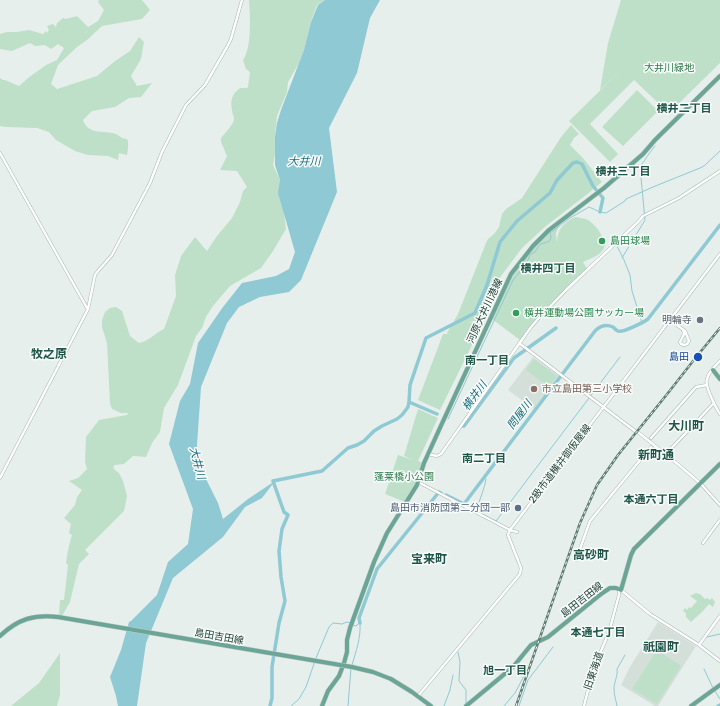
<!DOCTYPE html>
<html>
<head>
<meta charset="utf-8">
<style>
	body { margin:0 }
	canvas { display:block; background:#e6efeb }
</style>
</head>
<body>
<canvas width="720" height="706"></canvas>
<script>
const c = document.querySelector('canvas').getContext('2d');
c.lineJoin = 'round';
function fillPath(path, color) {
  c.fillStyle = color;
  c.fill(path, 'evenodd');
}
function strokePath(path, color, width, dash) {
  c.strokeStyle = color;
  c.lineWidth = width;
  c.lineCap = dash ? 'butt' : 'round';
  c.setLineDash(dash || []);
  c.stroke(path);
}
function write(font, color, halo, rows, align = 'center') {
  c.font = font + ' Rubik,"Noto Sans JP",sans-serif';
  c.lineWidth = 3;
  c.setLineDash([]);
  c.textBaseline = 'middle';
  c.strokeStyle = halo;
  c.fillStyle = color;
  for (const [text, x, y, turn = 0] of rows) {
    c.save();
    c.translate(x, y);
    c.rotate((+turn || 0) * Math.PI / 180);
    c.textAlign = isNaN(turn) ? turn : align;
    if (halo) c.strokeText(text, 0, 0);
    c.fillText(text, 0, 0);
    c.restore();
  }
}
fillPath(new Path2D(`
	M533,357L559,376L534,409L508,390Z
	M658,622L696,646L658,706H655L621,685L630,667Z`), '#d4dfda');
fillPath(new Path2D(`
	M99,0H142L150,10L142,19L102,26L87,40L77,47L58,65L51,84L57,89L97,76L115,61L130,51L139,37L144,42L141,59L131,76L137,86L152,83L141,97L129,98L115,107L92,111L83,120C88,135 103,130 116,134C120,136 122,139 127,139C129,142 128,151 127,155L119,153L118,160L108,156L88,155L75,151L56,140L49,132L37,128L6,127L0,126V78L3,80H5L19,86L28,78L46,65L57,60L64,48L58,44L51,49L45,45L35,46L30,43L12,51L0,49V34L7,32H17L29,30L43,34L46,31L47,33L49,30L47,26L53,24L56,27L57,23L63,18L66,19L77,16L88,27L98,21L104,10L98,2Z
	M249,0H325L317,5L311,21L304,50L299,63L288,82L287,92L277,116L275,135V154L273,165L280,180L286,229L273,251L261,268L230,286L213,306L206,317L202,328L196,336L178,385L164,408L160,432L152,443L146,457L133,456L124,464L115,465L113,467L115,470L119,473L123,481L127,496L124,511L85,550L89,554L79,564L70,602L62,616L59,615L60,600H64L68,565L66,563C67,554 69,545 72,535L69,533L71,524L64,518L75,505L77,497L82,490L69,481L78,478L87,469L85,462L86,437L99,420L127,415L128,413H121L112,409L110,404L107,343L102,327V320L105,312L110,308L116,307L122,311L130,336L139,343C149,341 155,333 164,329L176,296L175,275L181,256L195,237L207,251L217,236L232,218L240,202L243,191L247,187L237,171L220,170L227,156L221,142V138C225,133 232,126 234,120C234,116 232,113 232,110C230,100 232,94 240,88H247L248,87L250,72L246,69L243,60C252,48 250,15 249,0Z
	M621,0H720V63L669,113L634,80L590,124L618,154L610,162L569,121L623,68L600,90L608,43Z
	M637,90L658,111L623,146L602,127Z
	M571,125L579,134L574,138L570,145L582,157L602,182L590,192L546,226L522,248L501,276L481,322L474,321L468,323L474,322L481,325L472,345L440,410L418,400L443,334H453H448L447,333L458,314L486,243L488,239L494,234L499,227L502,214L506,209L522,198L561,137Z
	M575,217C580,218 583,218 588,220C594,223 608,240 604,248C601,255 590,259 583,262L587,269C563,291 539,313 520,340L492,319L512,275L526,255L551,229L561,223L556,233L557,243C557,229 563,223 575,217Z
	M534,359L557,376L549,387L526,370Z
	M418,409L438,418L418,461L423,463L416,482L405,502L385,494L398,455L413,460L404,456Z
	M696,593L700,594L705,599L707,598L710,600L712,598L715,602L713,607L709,604L703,611L691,622L686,617V613L683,611L685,608L687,610L689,607L691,608L697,601L690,596Z
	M657,650L681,666L657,704L632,689Z
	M60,653V695L57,706H11L39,683Z`), '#bfe0c8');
fillPath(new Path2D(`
	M325,0H380L370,18L357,73L329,128L337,192L301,280L289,292L260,297L239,307L227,323L201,387L196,459L218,503L223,519L248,499L275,481L262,498L245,507L223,537L173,578L146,643L137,706H118L116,696L110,677L121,650L129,622L131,621L157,595L168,562L188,544L193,509L169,444L180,401L190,384L198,343L223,307L242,283L276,276L289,269L295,252L278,193L280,180L275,165V137L277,123L281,110L304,50L311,22L318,5Z`), '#8ec9d4');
strokePath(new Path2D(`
	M617,246L624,260L630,275L632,291L642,323
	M622,258L645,220L640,167C645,160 649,153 655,146
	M448,419L513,280L519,273L522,266L528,260L530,255L533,253L535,252C537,249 538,246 541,244C548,241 553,243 550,233L570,218L589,207L600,212L606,213L625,201L626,199L653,187L700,168L704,166L720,151
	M486,479C485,489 479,499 477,510L478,512L496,521L620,357
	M707,637L720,634
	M458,652L460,662L459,681L466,690V703
	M316,658L329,627L333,623L342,624L347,622L350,623
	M352,665C356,651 361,638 360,623L358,624L356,626L353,625
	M704,669L713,688
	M715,691L720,699
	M291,706L299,699L306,687L315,661
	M348,706L351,668
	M444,706L450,690L453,675
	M504,706L515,693L525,674
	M519,706L528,680L553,647
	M617,706C616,700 614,695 614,689C614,682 618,676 617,669L625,655`), '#8ec9d4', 1);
strokePath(new Path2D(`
	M409,402L437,414
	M462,426H464L514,358L556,328
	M446,495L464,504L595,331C600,326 606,324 613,327C614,328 617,331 618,331C623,333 644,322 648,319L720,225
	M360,623L359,618L377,569L439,492L441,493
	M270,706L272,698V667L279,623L285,601L281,577L279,551L282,529L288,515L284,512L273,481L322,471L348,448L357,445L364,441L374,431L382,426L397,419L402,415L408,407L409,402L410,385L426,338L475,313L487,285L500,242L517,221L550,193L557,180L573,163L577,162L582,164L593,186L603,198L600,212
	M718,706L720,705`), '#8ec9d4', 3.5);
const minor = new Path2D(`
	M0,153L87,308
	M670,320L685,331L689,341L687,344L684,345L681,344L680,342L684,334L683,330
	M519,343L635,431
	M720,361C716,365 708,373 707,379C704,385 716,408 720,414
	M639,433L680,466L701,484L720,505
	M651,438L696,387L707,385
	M428,454L437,456L441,454L531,327L538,319L566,290L638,222L643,216L679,198L720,171
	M666,454L713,404
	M0,478L88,309L95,275L98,271L112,255L150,183L162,152L186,105L205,85L227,47L231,39L242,0
	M418,482L510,530L517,532
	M703,543L720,520
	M576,560L590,521L651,447
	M699,645L720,616
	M418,696L520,574L521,568L508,535L510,530L720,254
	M584,706L593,670L609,632L619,595V591L621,590L650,614L699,645L720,661`);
const major = new Path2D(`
	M713,370L720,379
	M0,636C18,619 34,614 58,617
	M391,679L412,692L431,706
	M322,706L328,691L339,676L344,663L347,652V640L350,628L374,562L387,533L417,485L424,463L439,430L511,274L533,246L549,230L604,188L643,154L655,140L720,76
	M466,706L513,667L531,645L548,637L601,594L610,588H616L621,590L631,555L634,549L720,464
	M691,706L720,685`);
strokePath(minor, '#a8b8b2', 3.5);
strokePath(major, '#c2cac8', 5);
strokePath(minor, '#fff', 2.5);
strokePath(major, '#6aa596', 4);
const rail = new Path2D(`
	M516,706L580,523L597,485L618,455L668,393L697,356L720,328`);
strokePath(rail, '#5f7d75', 2.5);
strokePath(rail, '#f7fbf9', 1, [3]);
const majorBridge = new Path2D(`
	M58,617L352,667L373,672L391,679`);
strokePath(majorBridge, '#c2cac8', 5, []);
strokePath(majorBridge, '#6aa596', 4);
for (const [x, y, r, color] of [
	[602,241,4,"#2e9e5b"],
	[516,313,4,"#2e9e5b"],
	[700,320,4,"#6b7280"],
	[698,357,5,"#1a4fb4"],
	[534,389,4,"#8d6e63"],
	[518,508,4,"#5c6f8a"]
]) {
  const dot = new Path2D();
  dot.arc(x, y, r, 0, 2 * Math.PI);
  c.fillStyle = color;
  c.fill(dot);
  strokePath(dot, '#f7fbf9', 1.5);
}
write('10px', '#2d7a4b', '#f7fbf9', [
	["大井川緑地",669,68],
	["蓬莱橋小公園",404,477]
]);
write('10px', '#27864d', '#f7fbf9', [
	["島田球場",610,241],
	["横井運動場公園サッカー場",524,313]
], 'left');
write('10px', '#24423a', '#f7fbf9', [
	["河原大井川港線",485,311,-65],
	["2級市道横井御仮屋線",560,464,-53],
	["島田吉田線",582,600,-38],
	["島田吉田線",219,637,10],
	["旧東海道",594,671,-71]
]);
write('10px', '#5b616d', '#f7fbf9', [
	["明輪寺",692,320]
], 'right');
write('10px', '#164399', '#f7fbf9', [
	["島田",689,357]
], 'right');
write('10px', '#785e54', '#f7fbf9', [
	["市立島田第三小学校",542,389]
], 'left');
write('10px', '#4e5e75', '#f7fbf9', [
	["島田市消防団第二分団一部",510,508]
], 'right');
write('bold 11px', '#1f5548', '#f7fbf9', [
	["横井二丁目",684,109],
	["横井三丁目",623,172],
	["横井四丁目",548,269],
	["南一丁目",487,361],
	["南二丁目",484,459],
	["本通六丁目",651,500],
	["本通七丁目",598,633],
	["旭一丁目",505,671]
]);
write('italic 11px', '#1c6f80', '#f7fbf9', [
	["大井川",304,162],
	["横井川",475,396,-54],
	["問屋川",520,415,-53],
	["大井川",197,463,75]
]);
write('bold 12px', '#1f5548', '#f7fbf9', [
	["牧之原",49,355],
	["大川町",686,427],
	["新町通",656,456],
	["高砂町",591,556],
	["宝来町",429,560],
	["祇園町",661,648]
]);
</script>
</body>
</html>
